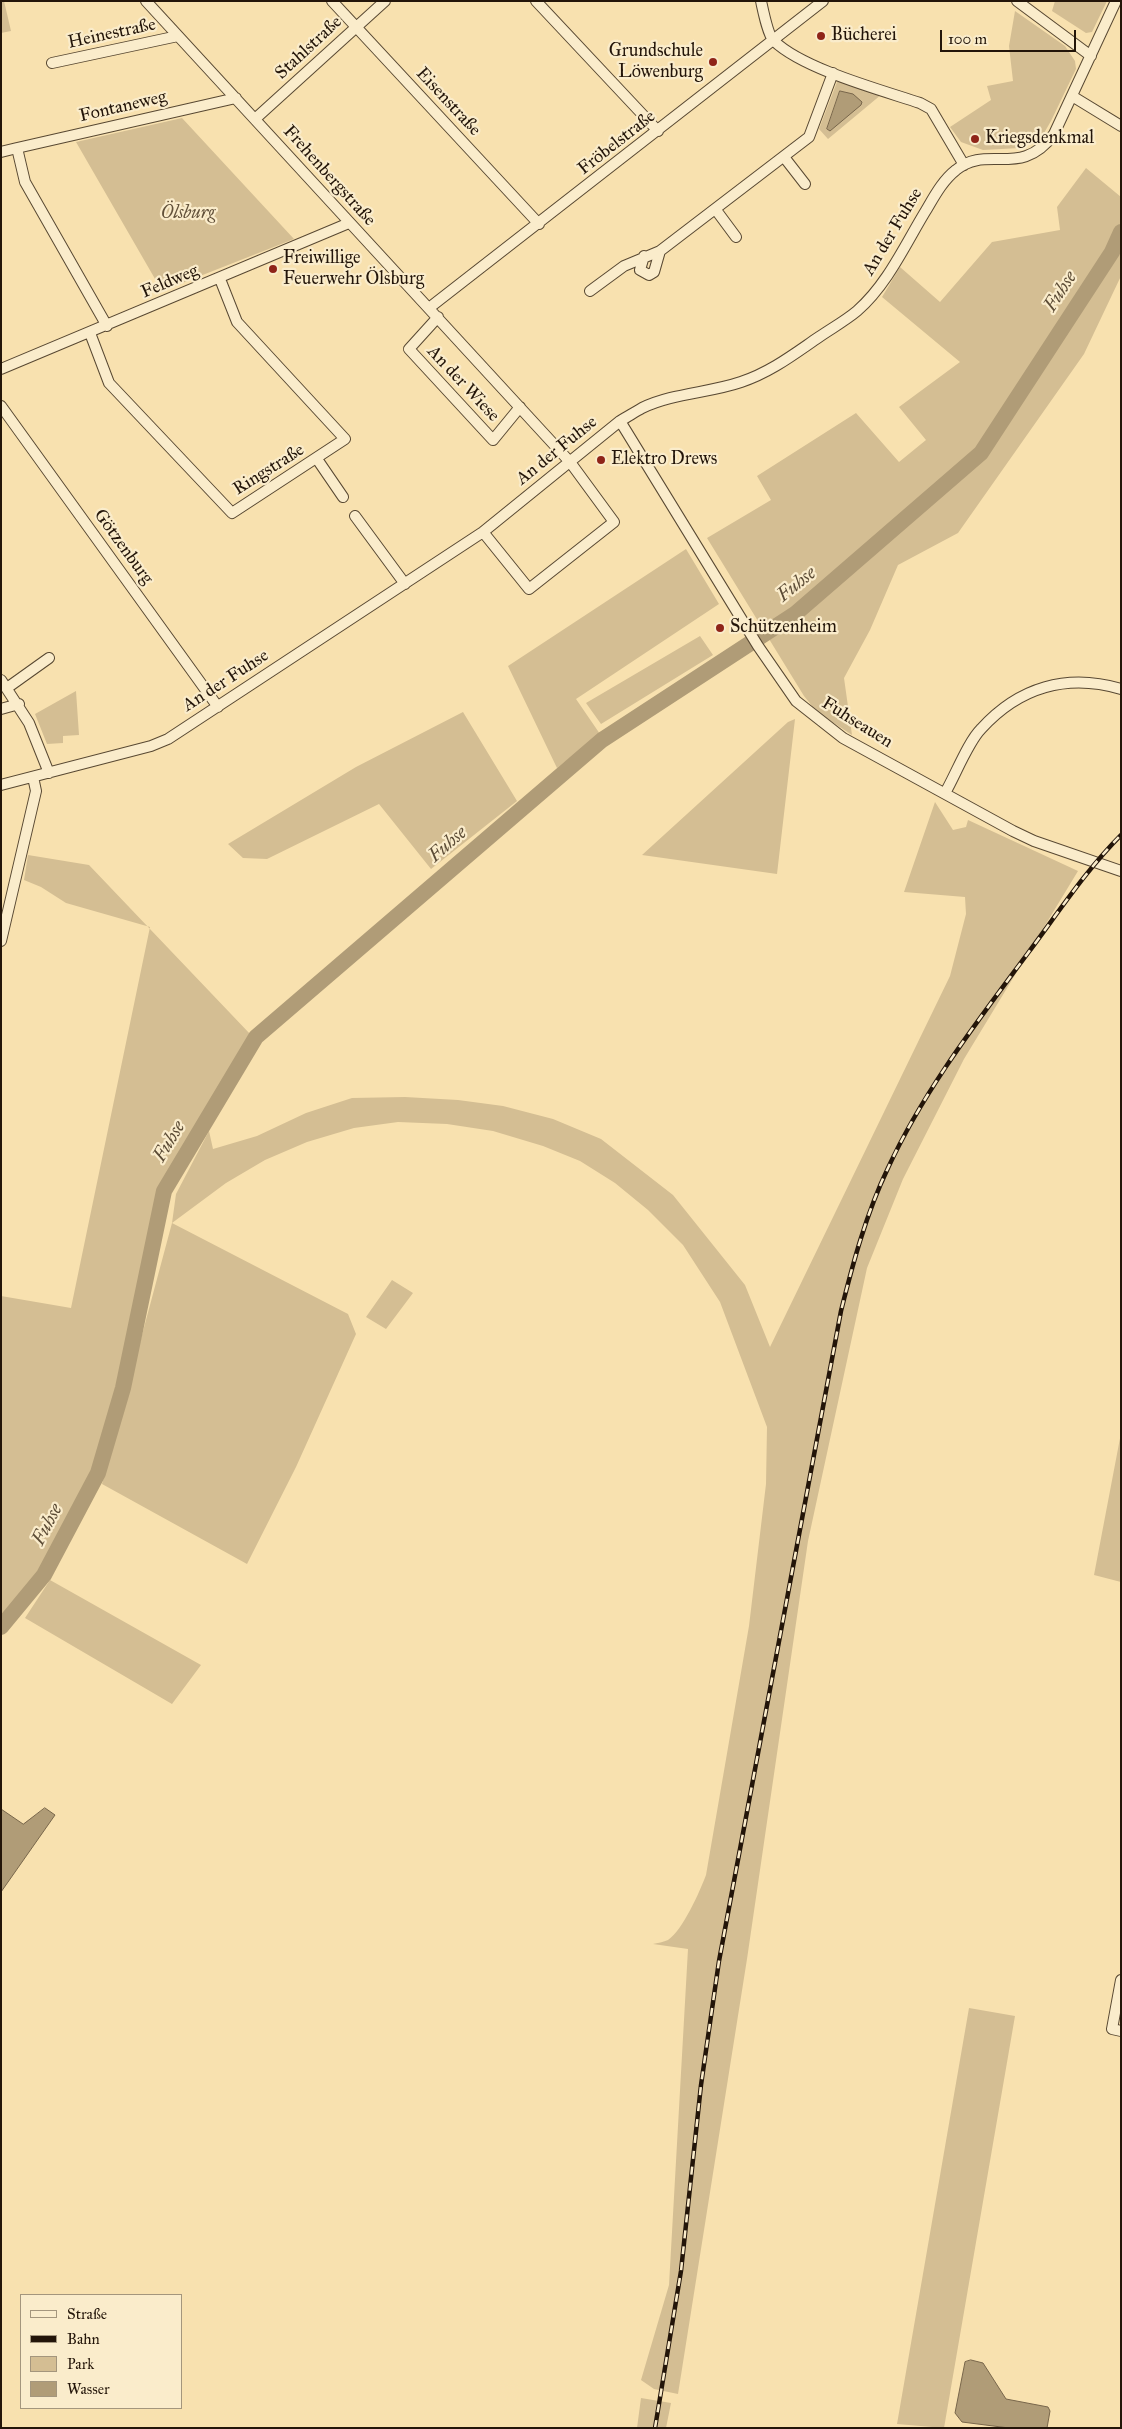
<!DOCTYPE html>
<html>
<head>
<meta charset="utf-8">
<style>
	body { margin:0 }
	#map { position:relative; width:1122px; height:2429px; overflow:hidden; background:#f8e1af; font-family:"IM FELL Great Primer",serif }
	canvas { display:block }
	.frame { position:absolute; inset:0; border:2px solid #231509; pointer-events:none }
	.legend { position:absolute; left:20px; top:2294px; width:162px; height:115px; box-sizing:border-box; background:#faeccb; border:1px solid #a4967d; margin:0; padding:6px 9px; list-style:none; font-size:15px; color:#231509 }
	.legend li { display:flex; align-items:center; gap:10px; height:25px }
	.legend b { width:25px; border:1px solid #a4967d }
	.scale { position:absolute; left:940px; top:30px; width:136px; height:22px; box-sizing:border-box; border:2px solid #231509; border-top:0; padding-left:6px; font-size:15px; line-height:18px; white-space:nowrap; color:#231509; -webkit-text-stroke:4px #faeccb; paint-order:stroke }
</style>
</head>
<body>
<div id="map">
<canvas width="1122" height="2429"></canvas>
<div class="frame"></div>
<ul class="legend">
<li><b style="height:6px;background:#faeccb"></b>Straße</li>
<li><b style="height:6px;background:#231509"></b>Bahn</li>
<li><b style="height:14px;background:#d4be93"></b>Park</li>
<li><b style="height:14px;background:#b09c77"></b>Wasser</li>
</ul>
<div class="scale">100 m</div>
</div>
<script>
const c = document.querySelector('canvas').getContext('2d');
c.lineJoin = 'round';
function fillPath(path, color) {
  c.fillStyle = color;
  c.fill(path, 'evenodd');
}
function strokePath(path, color, width, dash) {
  c.strokeStyle = color;
  c.lineWidth = width;
  c.lineCap = dash ? 'butt' : 'round';
  c.setLineDash(dash || []);
  c.stroke(path);
}
function write(font, color, halo, rows, align = 'center') {
  c.font = font + ' "IM FELL Great Primer",serif';
  c.lineWidth = 4.5;
  c.setLineDash([]);
  c.textBaseline = 'middle';
  c.strokeStyle = halo;
  c.fillStyle = color;
  for (const [text, x, y, turn = 0] of rows) {
    c.save();
    c.translate(x, y);
    c.rotate((+turn || 0) * Math.PI / 180);
    c.textAlign = isNaN(turn) ? turn : align;
    if (halo) c.strokeText(text, 0, 0);
    c.fillText(text, 0, 0);
    c.restore();
  }
}
fillPath(new Path2D(`
	M1,1H4L11,31L1,33Z
	M1055,1H1107L1092,32L1086,33L1052,11Z
	M1015,11L1065,46L1075,61L1076,69L1051,121L1040,140L1020,148L983,150L961,142L950,127L991,100L987,86L1013,81L1009,46Z
	M843,79L882,94L828,139L819,129L837,82Z
	M182,118L294,239L162,291L76,142Z
	M1086,168L1121,197V276L1084,354L958,533L898,565L870,630L844,678L852,735L817,712L804,696L707,538L771,500L757,476L856,413L899,462L926,440L899,407L960,362L882,297L900,267L940,302L992,242L1060,230L1057,207Z
	M686,549L719,604L576,699L600,734L557,768L508,666Z
	M700,636L713,655L601,724L586,703Z
	M76,691L79,735L63,736V743L47,744L35,714Z
	M463,712L517,801L431,869L379,804L267,859L243,858L228,844L356,767Z
	M795,719L777,874L642,855L788,722Z
	M935,802L953,830L966,827L968,820L1078,871L964,1059L903,1179L867,1268L808,1541L747,1959L678,2394L654,2389L641,2380L669,2285L688,1949L653,1944C657,1943 664,1942 668,1940C683,1930 700,1891 706,1875L749,1626L766,1484L767,1427L720,1302L683,1245L648,1210L615,1183L580,1161L543,1146L493,1131L447,1124L398,1122L354,1128L307,1142L265,1160L226,1183L172,1223L348,1314L356,1334L296,1467L247,1564L102,1484L172,1223L176,1194L209,1131L213,1149L257,1136L306,1113L352,1098L405,1097L458,1100L503,1106L553,1119L601,1139L673,1195L745,1285L770,1347L950,976L966,914L965,897L904,892Z
	M28,855L89,865L251,1035L162,1189L119,1386L95,1466L37,1577L1,1620V1296L71,1308L150,927L66,903L41,887L24,880Z
	M392,1280L413,1293L386,1329L366,1317Z
	M1121,1433V1582L1094,1575Z
	M50,1580L201,1665L172,1704L25,1618Z
	M969,2008L1015,2016L944,2428L897,2424Z
	M641,2398L671,2403L666,2428H637Z`), '#d4be93');
const water = new Path2D(`
	M840,91L853,94L862,102L861,105L830,131L827,129Z
	M45,1808L55,1815L1,1892V1809L23,1824Z
	M971,2360L983,2363L1006,2399L1048,2407L1050,2411L1047,2428H1009L962,2422L955,2413L965,2362Z`);
fillPath(water, '#b09c77');
strokePath(water, '#78664b', 1);
strokePath(new Path2D(`
	M1,1627L44,1575L98,1473L123,1388L164,1191L256,1037L602,740L795,614L981,453L1112,252L1121,232`), '#b09c77', 16);
const minor = new Path2D(`
	M146,1L570,462L614,522L529,589L483,532
	M332,1L539,224
	M536,1L658,131
	M761,1C763,10 768,36 774,41C803,69 881,90 920,103L931,109L964,165
	M1017,1L1091,56
	M52,63L178,36
	M1072,96L1121,126
	M255,119L385,1
	M1,152L17,148
	M784,157L805,184
	M716,210L736,237
	M644,256L640,270L649,275L654,272L660,251
	M590,291L624,266L660,251L809,137L833,73
	M429,308L823,1
	M438,317L409,349L493,440L520,407
	M107,326L25,182L17,148L236,98
	M90,333L109,383L232,513L345,439L237,322L220,279
	M1,369L349,223
	M1,406L218,707
	M620,421L758,646L796,701L843,738L1013,831L1034,841L1121,871
	M317,459L343,497
	M355,516L405,584
	M1,680L29,723L49,773
	M7,688L49,658
	M1,709L19,704
	M1,785L151,746L168,739L483,532L620,421C627,417 635,412 642,408C673,393 709,393 741,382C771,372 794,354 819,337C832,328 845,321 857,311C887,285 905,245 925,212C934,197 942,181 956,170C987,144 1021,179 1054,134L1116,1
	M945,793C955,776 968,742 981,729C1019,687 1067,673 1121,689
	M1,941L36,791L33,777
	M1121,1980L1112,2029L1121,2031`);
strokePath(minor, '#584832', 12);
strokePath(minor, '#faeccb', 10);
const rail = new Path2D(`
	M655,2428L681,2271L701,2085L719,1961L841,1311C853,1263 866,1214 888,1168C924,1090 977,1022 1028,953C1058,913 1086,870 1121,835`);
strokePath(rail, '#231509', 4.5);
strokePath(rail, '#faeccb', 2.5, [8]);
for (const [x, y, r, color] of [
	[821,36,5,"#8f2418"],
	[713,62,5,"#8f2418"],
	[975,139,5,"#8f2418"],
	[273,269,5,"#8f2418"],
	[601,460,5,"#8f2418"],
	[720,628,5,"#8f2418"]
]) {
  const dot = new Path2D();
  dot.arc(x, y, r, 0, 2 * Math.PI);
  c.fillStyle = color;
  c.fill(dot);
  strokePath(dot, '#faeccb', 2);
}
write('18px', '#231509', '#faeccb', [
	["Heinestraße",112,34,-12],
	["Stahlstraße",309,48,-43],
	["Eisenstraße",448,102,47],
	["Fontaneweg",123,107,-13],
	["Fröbelstraße",617,143,-38],
	["Frehenbergstraße",329,176,48],
	["An der Fuhse",893,232,-59],
	["Feldweg",170,282,-23],
	["An der Wiese",463,384,47],
	["An der Fuhse",557,451,-39],
	["Ringstraße",269,470,-32],
	["Götzenburg",123,547,54],
	["An der Fuhse",226,681,-33],
	["Fuhseauen",857,723,32]
]);
write('18px', '#231509', '#faeccb', [
	["Bücherei",831,36],
	["Grundschule",703,52,"right"],
	["Löwenburg",703,73,"right"],
	["Kriegsdenkmal",985,139],
	["Freiwillige",283,259],
	["Feuerwehr Ölsburg",283,280],
	["Elektro Drews",611,460],
	["Schützenheim",730,628]
], 'left');
write('italic 18px', '#615039', '#faeccb', [
	["Ölsburg",188,214]
]);
write('italic 19px', '#5b4b35', '#faeccb', [
	["Fuhse",1061,292,-57],
	["Fuhse",797,585,-39],
	["Fuhse",448,845,-41],
	["Fuhse",170,1142,-59],
	["Fuhse",48,1525,-62]
]);
</script>
</body>
</html>
